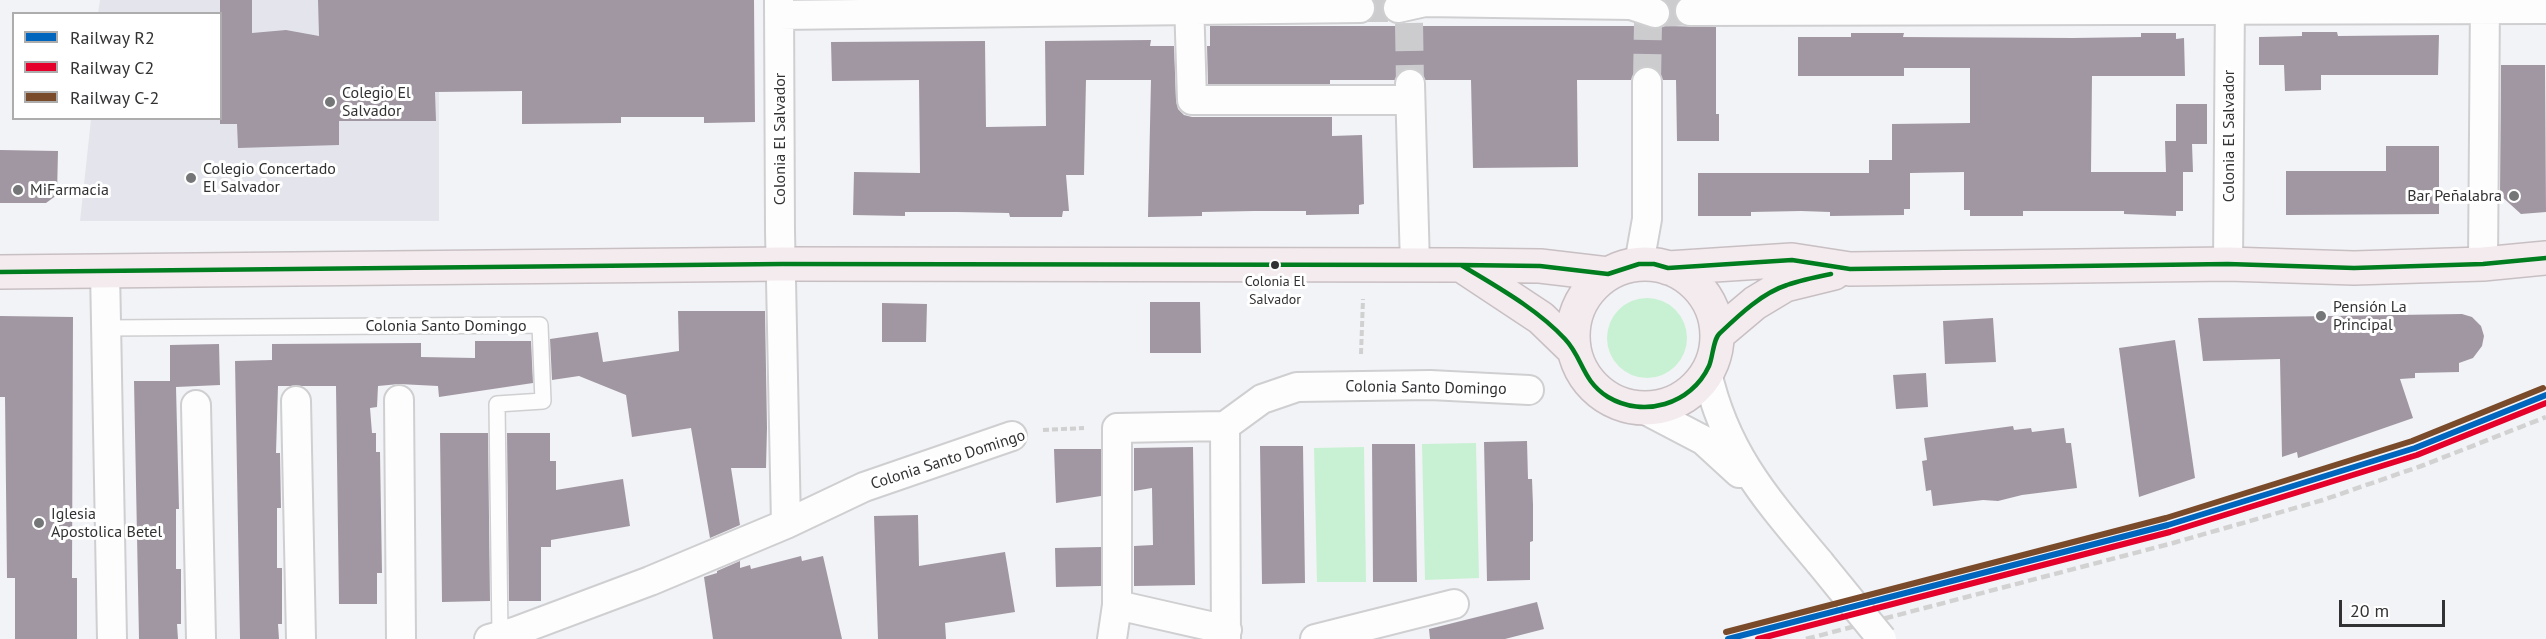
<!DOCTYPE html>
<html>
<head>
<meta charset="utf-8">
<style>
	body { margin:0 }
	#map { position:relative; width:2546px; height:639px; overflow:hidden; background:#f2f3f6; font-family:"PT Sans",sans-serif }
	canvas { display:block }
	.legend { position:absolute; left:12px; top:12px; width:210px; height:108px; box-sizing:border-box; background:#fff; border:2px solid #adadae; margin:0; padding:8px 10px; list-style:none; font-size:18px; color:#323234 }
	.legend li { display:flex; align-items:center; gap:12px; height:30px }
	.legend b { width:30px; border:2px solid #adadae }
	.scale { position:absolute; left:2339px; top:600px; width:106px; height:27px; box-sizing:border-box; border:3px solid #323234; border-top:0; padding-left:8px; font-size:18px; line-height:21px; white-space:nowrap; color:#323234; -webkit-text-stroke:4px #fff; paint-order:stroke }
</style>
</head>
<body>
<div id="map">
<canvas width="2546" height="639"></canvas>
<ul class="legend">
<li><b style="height:8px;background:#0065bd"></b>Railway R2</li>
<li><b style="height:8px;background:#e4002b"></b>Railway C2</li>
<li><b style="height:8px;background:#7a4b2a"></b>Railway C-2</li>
</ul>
<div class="scale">20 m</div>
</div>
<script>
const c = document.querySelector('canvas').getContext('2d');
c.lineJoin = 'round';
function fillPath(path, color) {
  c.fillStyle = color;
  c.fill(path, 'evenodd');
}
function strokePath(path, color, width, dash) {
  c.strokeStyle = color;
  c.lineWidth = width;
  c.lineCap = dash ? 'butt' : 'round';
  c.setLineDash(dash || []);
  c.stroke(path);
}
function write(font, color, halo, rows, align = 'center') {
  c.font = font + ' "PT Sans",sans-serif';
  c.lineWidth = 6;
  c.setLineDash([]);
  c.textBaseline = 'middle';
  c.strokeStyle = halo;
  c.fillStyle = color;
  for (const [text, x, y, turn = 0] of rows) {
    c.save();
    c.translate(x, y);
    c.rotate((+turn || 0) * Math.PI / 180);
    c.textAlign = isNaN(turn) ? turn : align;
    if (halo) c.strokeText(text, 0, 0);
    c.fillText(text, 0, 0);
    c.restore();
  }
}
fillPath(new Path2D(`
	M100,0H439V221H80L91,119L220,118V14L98,13Z`), '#e4e5ec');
fillPath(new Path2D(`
	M1607 338a40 40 0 1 1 80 0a40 40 0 1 1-80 0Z
	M1476,443L1479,578L1425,580L1422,444Z
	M1364,447L1366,582H1317L1314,448Z`), '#c8f1d3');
fillPath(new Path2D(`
	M220,0H252V33L286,30L319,36L318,0H754L755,122L704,123V117H621V123L522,124V91L435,92L436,121H339V145L238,148L237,124H220Z
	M1210,26H1641L1658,29L1665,26L1716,27V114H1719V141H1677L1676,80H1663L1656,68L1646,66L1638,68L1631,80H1577L1578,167L1473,168L1471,80H1425L1418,70L1410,68L1401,70L1395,80H1330V84H1208L1207,46H1210Z
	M2302,32H2337L2338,36L2439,35L2438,75H2321V90L2285,91L2284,65H2259V37L2302,36Z
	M1851,33H1904L1903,37L2073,38L2141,37V33H2176V39L2184,38L2185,76H2092L2091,172H2183V211H2176V216L2124,214V211H2023V216H1970V210H1964V172L1910,173V209H1904V215L1830,216V212L1801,211L1751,212V216H1698V173H1869V160H1892V124L1970,123V68H1904V76H1798V37H1851Z
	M1151,40L1150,46H1174L1176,100L1178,109L1184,115L1192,117H1332V136L1362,135L1364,204L1359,205V214L1306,215V211H1254L1202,212V216L1148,217L1151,80H1086L1084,175H1066L1069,211H1063L1062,217H1010L1009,213L957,212H905V216L853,215L854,172L920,173L919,80L832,81L831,42L985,41L986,127L1046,126L1045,41Z
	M2501,65H2545L2546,212L2521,214L2500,195Z
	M2176,104H2207V144H2192L2193,172H2166L2165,141H2176Z
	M2386,146H2439V214L2286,215V171H2386Z
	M0,150L58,151L57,195L46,203H0Z
	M1150,302H1200L1201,353H1150Z
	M882,303L927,304L926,342H882Z
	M678,311H765L767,428L766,468H731L740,525L710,538L691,428L632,437L626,395L579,376L552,380L550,339L598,332L603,362L679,351Z
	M2462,314L2472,317L2481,326L2484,336L2482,346L2473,358L2459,363V372L2415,373V378L2400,379L2413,418L2298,458L2297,452L2282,457L2280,359L2203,361L2198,318Z
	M0,316L73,317L72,578H77V639H15V578H7L5,397H0Z
	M1993,318L1996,362L1945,364L1943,321Z
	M2175,340L2195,478L2139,497L2119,348Z
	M475,341H531L533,383L439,397L438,386L399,384L378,386L377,407L370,408L372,433H376V452H380L382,573H377V604H339L336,386H278L276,453H280L281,508H277V568H282V624H278L279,639H240L235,361L272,360V344L421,343V357L475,358Z
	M219,344L220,385L176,387L179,509H176V569H181V624H177L178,639H139L134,381H170V345Z
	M1926,373L1928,407L1896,409L1893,375Z
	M2013,426L2014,430L2031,428L2032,432L2064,428L2066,443H2071L2077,488L2022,495L1998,501L1983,500L1933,506L1931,490L1926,491L1922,461L1927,460L1924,438Z
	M440,433H488L490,601L442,602Z
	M507,433H550V461H556V490L623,479L630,526L551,540V547H541V601H509Z
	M1527,441L1528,479H1532L1533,505V541L1530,542V580L1487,581L1484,442Z
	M1372,444H1415L1417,582H1373Z
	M1260,446H1303L1305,583L1262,584Z
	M1193,447L1195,585L1134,586V546L1153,545L1152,488L1134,491V448Z
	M1054,449H1101V496L1056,503Z
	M918,515L919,566L1005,552L1015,612L945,623L946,639H878L874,516Z
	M1101,547V586L1056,587L1055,548Z
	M801,556L802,561L823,556L842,639H713L704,577L717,573V571L740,561V568L750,565L751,569Z
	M1537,602L1544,629L1505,639H1430L1429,629Z`), '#a197a3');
strokePath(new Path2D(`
	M1360,8H1398
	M1655,13L1690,11
	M1409,23L1410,84
	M1647,82L1648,23`), '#cccccf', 28, [28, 14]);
const lane = new Path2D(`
	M106,328L540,325L543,401L497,404L500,636`);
const street = new Path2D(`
	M779,0L780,231L786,524
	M1189,0L1192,100H1410
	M1398,8L1425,2L1631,5L1655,13
	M1690,11L2546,9
	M779,15L1360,8
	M1410,84L1415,266
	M1639,264L1647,219V82
	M2228,264L2230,0
	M2483,264L2485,0
	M105,270L112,639
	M1707,372C1725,454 1768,501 1820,563
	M399,400L401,639
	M296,401L301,639
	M196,405L201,639
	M1640,407L1703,440L1739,473
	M1225,426L1226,639
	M1117,605L1227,630
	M489,639L514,632L650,581L786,524L864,487L1012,436
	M1112,639L1117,605V428L1225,426L1262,399L1297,387L1430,385L1529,390
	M1315,639L1454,604`);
const highway = new Path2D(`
	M1573 336a72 72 0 1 1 144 0a72 72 0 1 1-144 0Z
	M1461,265L1541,318L1574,350
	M1668,268L1792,260L1850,269L2228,264L2354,268L2483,264L2546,258
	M0,272L782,264L1461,265L1540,266L1608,274
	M1717,335L1755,303L1785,285L1834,273`);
strokePath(lane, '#cfcfd1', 18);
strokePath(street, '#cfcfd1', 32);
strokePath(highway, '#c8bfc3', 36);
strokePath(new Path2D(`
	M1361,354L1363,299
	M1043,430L1084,428`), '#d0d0d1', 4, [6, 3]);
strokePath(lane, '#fdfdfe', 15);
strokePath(street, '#fdfdfe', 28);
strokePath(highway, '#f4ebee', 33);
strokePath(new Path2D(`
	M1806,639L2173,543L2323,500L2424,465L2546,417`), '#d2d2d2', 4.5, [9, 4.5]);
const streetBridge = new Path2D(`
	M1820,563L1882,639`);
strokePath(streetBridge, '#cfcfd1', 32, []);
strokePath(streetBridge, '#fdfdfe', 28);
strokePath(new Path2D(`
	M1461,265C1497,287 1536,308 1565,339C1583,358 1582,381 1608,397C1643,418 1691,405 1709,366C1713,357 1713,339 1720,333C1739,315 1762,293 1787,285C1801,280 1816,277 1831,274
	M0,272L782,264L1461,265L1540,266L1608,274L1639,264H1654L1668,268L1792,260L1850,269L2228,264L2354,268L2483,264L2546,258`), '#007d1e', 4.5);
strokePath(new Path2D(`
	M1728,639L2168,525L2415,448L2546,395`), '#0065bd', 6);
strokePath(new Path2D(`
	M1758,639L2170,532L2417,455L2546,403`), '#e4002b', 6);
strokePath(new Path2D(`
	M1726,632L2166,518L2412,441L2543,388`), '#7a4b2a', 6);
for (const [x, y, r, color] of [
	[330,102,6,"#757678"],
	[191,178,6,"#757678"],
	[18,190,6,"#757678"],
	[2514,196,6,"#757678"],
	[1275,265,5,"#323234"],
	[2321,316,6,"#757678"],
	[39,523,6,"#757678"]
]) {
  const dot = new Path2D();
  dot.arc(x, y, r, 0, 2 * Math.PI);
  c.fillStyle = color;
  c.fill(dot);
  strokePath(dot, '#fff', 2);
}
write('14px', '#323234', '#fff', [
	["Colonia El",1275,282],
	["Salvador",1275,300]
]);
write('16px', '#323234', '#fff', [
	["Colegio El",342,93],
	["Salvador",342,111],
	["Colegio Concertado",203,169],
	["El Salvador",203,187],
	["MiFarmacia",30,190],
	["Bar Peñalabra",2502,196,"right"],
	["Pensión La",2333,307],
	["Principal",2333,325],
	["Iglesia",51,514],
	["Apostolica Betel",51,532]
], 'left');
write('16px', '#323234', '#fff', [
	["Colonia El Salvador",2229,136,-90],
	["Colonia El Salvador",780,139,-90],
	["Colonia Santo Domingo",446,326],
	["Colonia Santo Domingo",1426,388,1],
	["Colonia Santo Domingo",948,460,-18]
]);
</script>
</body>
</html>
